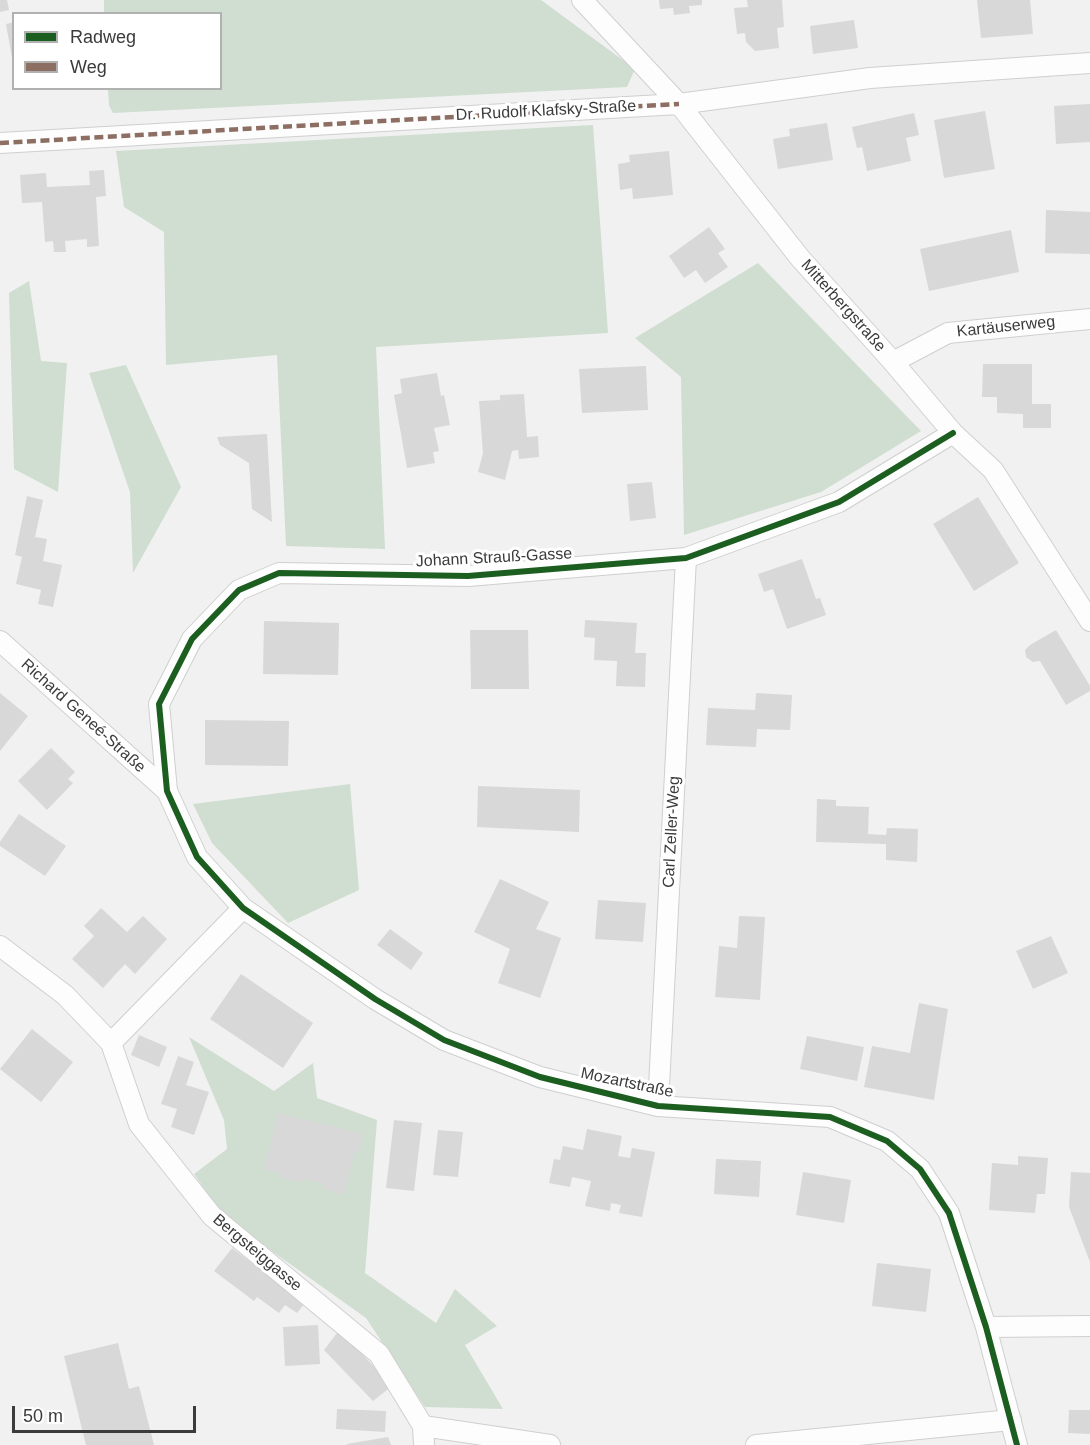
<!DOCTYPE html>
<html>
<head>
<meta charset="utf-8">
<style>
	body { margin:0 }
	#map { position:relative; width:1090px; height:1445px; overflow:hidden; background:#f1f1f1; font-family:Helvetica,sans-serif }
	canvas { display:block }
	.legend { position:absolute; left:12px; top:12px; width:210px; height:78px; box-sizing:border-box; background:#fff; border:2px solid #b1b1b1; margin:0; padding:8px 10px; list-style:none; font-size:18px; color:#3b3b3c }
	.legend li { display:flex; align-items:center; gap:12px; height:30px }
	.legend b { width:30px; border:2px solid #b1b1b1 }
	.scale { position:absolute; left:12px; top:1406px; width:184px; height:27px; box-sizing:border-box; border:3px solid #3b3b3c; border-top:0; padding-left:8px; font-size:18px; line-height:21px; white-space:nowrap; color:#3b3b3c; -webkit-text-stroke:4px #fff; paint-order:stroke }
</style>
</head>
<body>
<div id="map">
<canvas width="1090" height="1445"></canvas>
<ul class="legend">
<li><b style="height:8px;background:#1b5e20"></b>Radweg</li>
<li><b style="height:8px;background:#8d6e63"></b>Weg</li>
</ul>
<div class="scale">50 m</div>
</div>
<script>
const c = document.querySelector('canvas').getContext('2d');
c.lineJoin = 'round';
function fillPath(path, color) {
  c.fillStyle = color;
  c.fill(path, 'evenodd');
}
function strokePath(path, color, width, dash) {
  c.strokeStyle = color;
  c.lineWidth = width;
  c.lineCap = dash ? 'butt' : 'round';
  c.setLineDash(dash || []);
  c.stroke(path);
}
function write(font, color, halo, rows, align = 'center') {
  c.font = font + ' Helvetica,sans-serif';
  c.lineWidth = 6;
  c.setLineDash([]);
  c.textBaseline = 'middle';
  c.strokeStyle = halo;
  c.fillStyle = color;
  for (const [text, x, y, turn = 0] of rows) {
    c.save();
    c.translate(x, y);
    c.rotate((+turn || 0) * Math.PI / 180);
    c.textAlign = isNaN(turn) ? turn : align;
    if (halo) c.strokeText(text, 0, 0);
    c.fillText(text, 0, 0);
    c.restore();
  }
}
fillPath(new Path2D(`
	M104,0H541L635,69L627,87L113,113L109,105L108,89L220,88V14L104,13Z
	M593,125L608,333L376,347L385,549L286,546L277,355L166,365L164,232L124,207L116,151Z
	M758,263L921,431L821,492L684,535L681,377L635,338Z
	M29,281L41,361L67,363L58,492L14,469L9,293Z
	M126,365L181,487L133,573L130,492L89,373Z
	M350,784L359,890L288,923L212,843L193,804Z
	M189,1037L274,1091L313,1063L317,1098L377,1120L365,1273L436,1323L455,1289L497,1326L465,1345L503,1409L425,1407L366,1318L224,1217L194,1174L227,1149L224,1120Z`), '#cfded0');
fillPath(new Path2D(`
	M0,0H7L9,10L0,12Z
	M659,0H702V5L689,6L690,13L674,15L673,8L660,9Z
	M747,0H782L784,27L777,28L779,48L755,51L746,42L745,33L737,34L734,8L748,7Z
	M977,0H1030L1033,34L981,38Z
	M854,20L858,48L813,54L810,26Z
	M14,22V58H12L6,24Z
	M1090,104V142L1056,144L1054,106Z
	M985,111L995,169L944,178L934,120Z
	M914,113L919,135L906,138L911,161L867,171L862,147L857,148L852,127Z
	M827,123L833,160L778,169L773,139L790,136L789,129Z
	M669,151L673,195L633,199L632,188L620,190L618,164L630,162L629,155Z
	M104,170L106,196L96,197L99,246L87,247V239L65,241L66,252H54L53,241L45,242L42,202L22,203L20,175L46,173L47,187L90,185L89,171Z
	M1046,210L1090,212V254L1045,253Z
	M709,227L725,249L718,253L728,267L705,283L696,270L684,278L669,256Z
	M1011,230L1019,272L929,291L920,249Z
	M983,364H1032V404H1051V428H1023V414L997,413V397H982Z
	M646,366L648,410L582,413L579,369Z
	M437,373L441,396L444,395L450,425L434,428L439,451L433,452L435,463L407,468L394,395L402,393L400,379Z
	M524,394L527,437L538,436L539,457L519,459L518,450L512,451L505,480L478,472L483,453L479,401L500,400V395Z
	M267,434L272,522L252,509L249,463L220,445L217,437Z
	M652,482L656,518L630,521L627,484Z
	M27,496L43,500L35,537L47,539L43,561L62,565L53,607L38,604L41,590L16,584L22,557L15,555Z
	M978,497L1019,563L974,591L933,524Z
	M802,559L816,599L820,598L826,615L787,629L773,589L764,592L758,574Z
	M585,620L637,623L635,653H646L645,687L616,686L617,661L594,660L595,638L584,637Z
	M264,621L339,623L338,675L263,674Z
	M470,630H528L529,689H471Z
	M1056,630L1090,686V691L1066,705L1040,661L1033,662L1026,657L1025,650L1030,645Z
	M0,693L28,716L0,751Z
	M756,693L792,695L790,730L757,729L756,747L706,745L708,708L755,710Z
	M205,720L289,721L288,766L205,765Z
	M51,748L75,772L68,779L73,783L47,810L18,781Z
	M478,786L580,790L579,832L477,827Z
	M817,799L836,800V806L869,807L868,834L886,835L887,828L918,829L917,862L886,860V844L816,842Z
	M19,814L66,846L45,876L0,846V842Z
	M500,879L549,902L536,929L561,938L540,998L498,983L510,949L474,932Z
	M598,900L646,903L643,942L595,939Z
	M101,908L127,932L143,916L167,939L135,974L125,964L103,988L72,959L94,936L84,926Z
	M739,916L765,917L760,1000L715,997L719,946L737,948Z
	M390,929L423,953L411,970L377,945Z
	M1051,936L1068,973L1033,989L1016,951Z
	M241,974L313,1023L283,1068L210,1019Z
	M919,1003L948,1009L934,1100L864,1087L872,1046L910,1053Z
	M32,1029L73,1062L41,1102L0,1069Z
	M139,1035L167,1047L159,1067L131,1055Z
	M807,1036L864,1047L857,1081L800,1069Z
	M178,1056L194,1062L186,1085L209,1092L194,1135L171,1127L177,1109L161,1104Z
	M278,1113L364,1134L359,1153L355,1152L344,1195L323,1189L324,1184L303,1179L302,1183L279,1177L280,1173L264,1169Z
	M394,1120L422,1123L414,1191L386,1188Z
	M587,1129L622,1136L618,1156L630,1158L632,1148L655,1152L642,1217L619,1213L621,1205L611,1203L610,1211L585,1206L591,1181L572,1177L570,1187L549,1183L554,1159L560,1160L563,1146L583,1150Z
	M438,1130L463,1132L458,1177L433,1175Z
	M1018,1156L1048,1158L1045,1194H1037L1035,1213L989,1210L992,1163L1018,1165Z
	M716,1159L761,1161L759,1197L714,1194Z
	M803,1172L851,1180L844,1223L796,1215Z
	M1071,1172L1090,1173V1262L1069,1207Z
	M232,1248L305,1303L297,1313L285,1305L279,1313L257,1297L254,1301L214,1271Z
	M877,1263L931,1269L926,1312L872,1306Z
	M318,1325L320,1364L285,1366L283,1327Z
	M337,1333L354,1345L392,1386L373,1401L324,1350Z
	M118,1343L129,1389L139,1386L154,1445H86L64,1356Z
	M337,1409L386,1411L385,1432L336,1429Z
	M1069,1410H1090V1434L1068,1433Z
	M388,1437L391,1445H347V1444Z`), '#d8d8d8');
const minor = new Path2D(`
	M582,0L679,104L800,258L893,362L953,433L993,470L1090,621
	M0,143L679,104L870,78L1090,63
	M893,362L948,333L1090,319
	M953,433L839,502L686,558L468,576L279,573L239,590L192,639L159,704L167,791L197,857L243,908L375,999L444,1040L540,1077L658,1106L830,1117L887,1141L920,1169L949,1213L986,1327L1017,1445
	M0,641L167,791
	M0,946L65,995L111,1043L139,1124L212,1216L379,1354L423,1426L424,1445
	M111,1043L243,908
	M658,1106L686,558
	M986,1327L1090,1326
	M423,1426L550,1445
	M756,1445L1011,1420`);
strokePath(minor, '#cfcfcf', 22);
strokePath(minor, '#fdfdfd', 20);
strokePath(new Path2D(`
	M0,143L679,104`), '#8d6e63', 4.5, [9, 4.5]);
strokePath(new Path2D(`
	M953,433L839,502L686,558L468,576L279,573L239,590L192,639L159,704L167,791L197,857L243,908L375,999L444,1040L540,1077L658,1106L830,1117L887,1141L920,1169L949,1213L986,1327L1017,1445`), '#1b5e20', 6);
write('16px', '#3b3b3c', '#fff', [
	["Dr. Rudolf Klafsky-Straße",546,111,-3],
	["Mitterbergstraße",843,306,48],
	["Kartäuserweg",1006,327,-6],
	["Johann Strauß-Gasse",494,558,-3],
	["Richard Geneé-Straße",83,716,42],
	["Carl Zeller-Weg",672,832,-87],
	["Mozartstraße",627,1083,12],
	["Bergsteiggasse",257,1253,40]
]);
</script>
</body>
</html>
